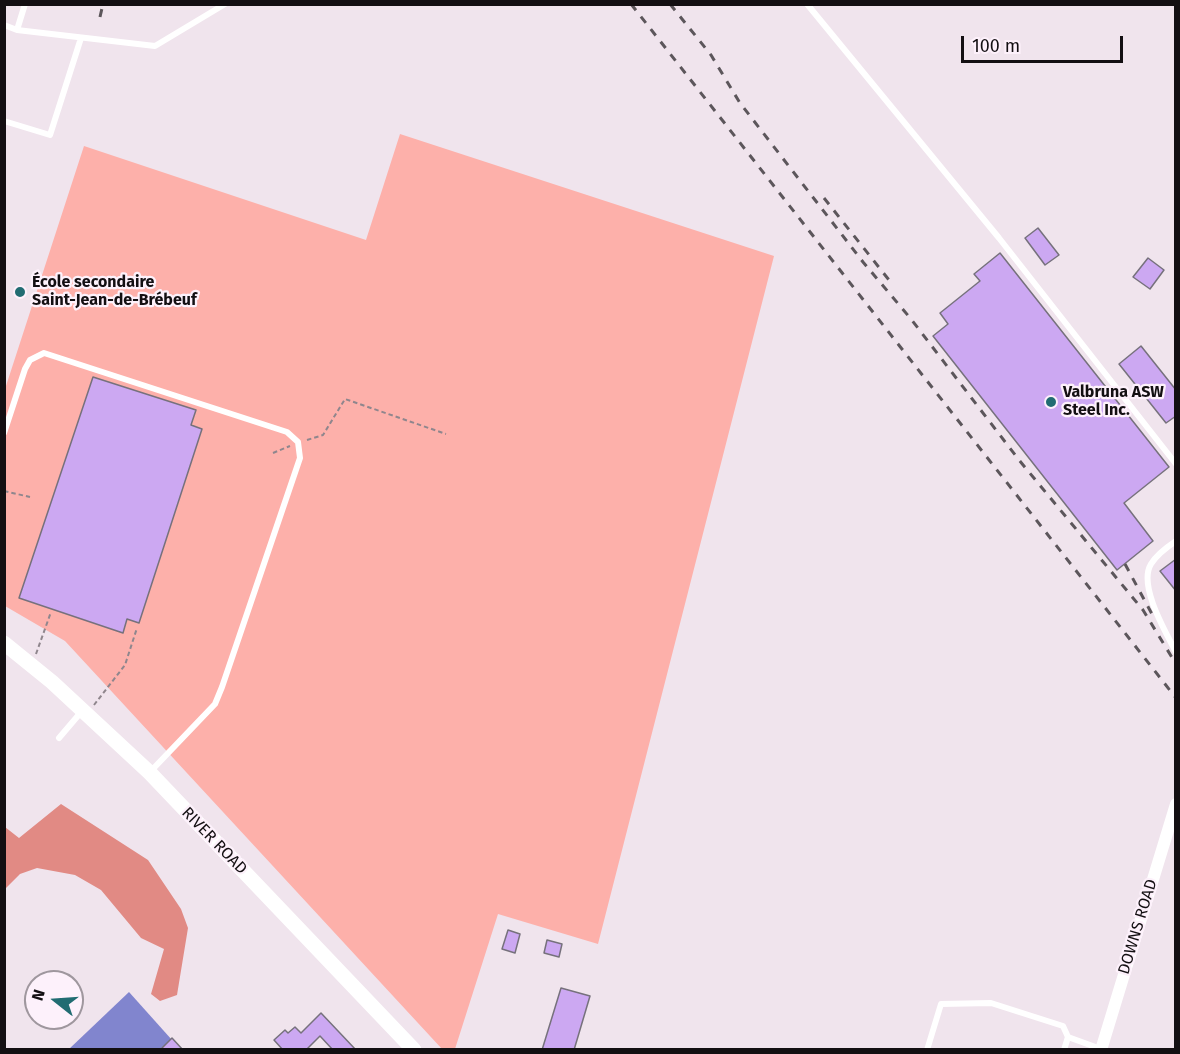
<!DOCTYPE html>
<html>
<head>
<meta charset="utf-8">
<style>
	body { margin:0 }
	#map { position:relative; width:1180px; height:1054px; overflow:hidden; background:#f0e4ed; font-family:"Fira Sans",sans-serif }
	canvas { display:block }
	.frame { position:absolute; inset:0; border:6px solid #130f12; pointer-events:none }
	.north { position:absolute; left:24px; top:970px; width:60px; height:60px; box-sizing:border-box; background:#fdf1fb; border:2px solid #9f979e; border-radius:50%; rotate:287deg; font-size:16px; font-weight:700; line-height:24px; text-align:center; color:#130f12 }
	.north::after { content:''; display:block; margin:auto; width:21px; height:27px; background:#216c72; clip-path:polygon(50% 0,100% 100%,50% 72%,0 100%) }
	.scale { position:absolute; left:961px; top:36px; width:162px; height:27px; box-sizing:border-box; border:3px solid #130f12; border-top:0; padding-left:8px; font-size:18px; line-height:21px; white-space:nowrap; color:#130f12; -webkit-text-stroke:4px #fdf1fb; paint-order:stroke }
</style>
</head>
<body>
<div id="map">
<canvas width="1180" height="1054"></canvas>
<div class="frame"></div>
<div class="north">N</div>
<div class="scale">100 m</div>
</div>
<script>
const c = document.querySelector('canvas').getContext('2d');
c.lineJoin = 'round';
function fillPath(path, color) {
  c.fillStyle = color;
  c.fill(path, 'evenodd');
}
function strokePath(path, color, width, dash) {
  c.strokeStyle = color;
  c.lineWidth = width;
  c.lineCap = dash ? 'butt' : 'round';
  c.setLineDash(dash || []);
  c.stroke(path);
}
function write(font, color, halo, rows, align = 'center') {
  c.font = font + ' "Fira Sans",sans-serif';
  c.lineWidth = 4.5;
  c.setLineDash([]);
  c.textBaseline = 'middle';
  c.strokeStyle = halo;
  c.fillStyle = color;
  for (const [text, x, y, turn = 0] of rows) {
    c.save();
    c.translate(x, y);
    c.rotate((+turn || 0) * Math.PI / 180);
    c.textAlign = isNaN(turn) ? turn : align;
    if (halo) c.strokeText(text, 0, 0);
    c.fillText(text, 0, 0);
    c.restore();
  }
}
fillPath(new Path2D(`
	M400,134L774,256L598,944L498,914L455,1049H442L65,641L5,606V389L84,146L366,240Z`), '#fdb0aa');
fillPath(new Path2D(`
	M61,804L148,860L181,909L188,928L177,995L160,1001L151,994L164,949L141,938L101,890L75,875L37,868L20,874L5,889V827L19,838Z`), '#e18a84');
fillPath(new Path2D(`
	M129,992L172,1040L160,1049L68,1050Z`), '#8185ce');
const building = new Path2D(`
	M1038,228L1059,255L1045,265L1025,238Z
	M1000,253L1169,467L1124,503L1153,541L1117,570L933,336L948,324L940,313L980,281L974,274Z
	M1148,258L1164,270L1150,289L1133,277Z
	M1141,346L1176,390V416L1166,423L1119,364Z
	M93,377L196,410L191,425L202,429L139,623L127,619L123,633L19,598Z
	M1176,559V591L1160,571Z
	M508,930L520,934L515,953L502,949Z
	M547,940L562,944L559,957L544,953Z
	M561,988L590,996L574,1050H542Z
	M321,1013L356,1050H333L320,1036L306,1050H283L274,1040L285,1030L288,1033L295,1027L301,1033Z
	M172,1038L183,1050H160Z`);
fillPath(building, '#cca8f2');
strokePath(building, '#76717c', 1.5);
strokePath(new Path2D(`
	M307,440L323,435L345,399L446,434
	M273,453L290,446
	M4,491L30,497
	M36,654L51,612
	M94,705L125,665L137,628`), '#8f868d', 2, [4.5, 3]);
strokePath(new Path2D(`
	M807,4L999,238L1176,464
	M4,25L17,30L25,4
	M17,30L155,46L225,4
	M4,121L50,135L81,38
	M4,433L25,369L30,360L44,353L287,432L298,442L300,458L222,687L215,704L150,772
	M1176,541C1167,547 1157,554 1151,564C1138,585 1165,631 1176,652
	M59,738L82,711
	M927,1050L941,1004L991,1003L1063,1026L1068,1037
	M1064,1050L1068,1037L1101,1049`), '#fff', 6);
strokePath(new Path2D(`
	M1101,1050L1176,804`), '#fff', 12);
strokePath(new Path2D(`
	M4,643L52,682L150,773L414,1050`), '#fff', 15);
strokePath(new Path2D(`
	M631,4L1176,698
	M670,4L711,55L740,103L863,262L911,319L1019,460L1143,610L1176,664
	M100,17L103,4
	M824,198L889,280
	M1125,564L1153,616`), '#5c565b', 3, [8, 8]);
for (const [x, y, r, color] of [
	[20,292,6,"#216c72"],
	[1051,402,6,"#216c72"]
]) {
  const dot = new Path2D();
  dot.arc(x, y, r, 0, 2 * Math.PI);
  c.fillStyle = color;
  c.fill(dot);
  strokePath(dot, '#fdf1fb', 2);
}
write('bold 16px', '#130f12', '#fdf1fb', [
	["École secondaire",32,283],
	["Saint-Jean-de-Brébeuf",32,301],
	["Valbruna ASW",1063,393],
	["Steel Inc.",1063,411]
], 'left');
write('16px', '#130f12', '#fdf1fb', [
	["RIVER ROAD",214,841,46],
	["DOWNS ROAD",1138,927,-73]
]);
</script>
</body>
</html>
